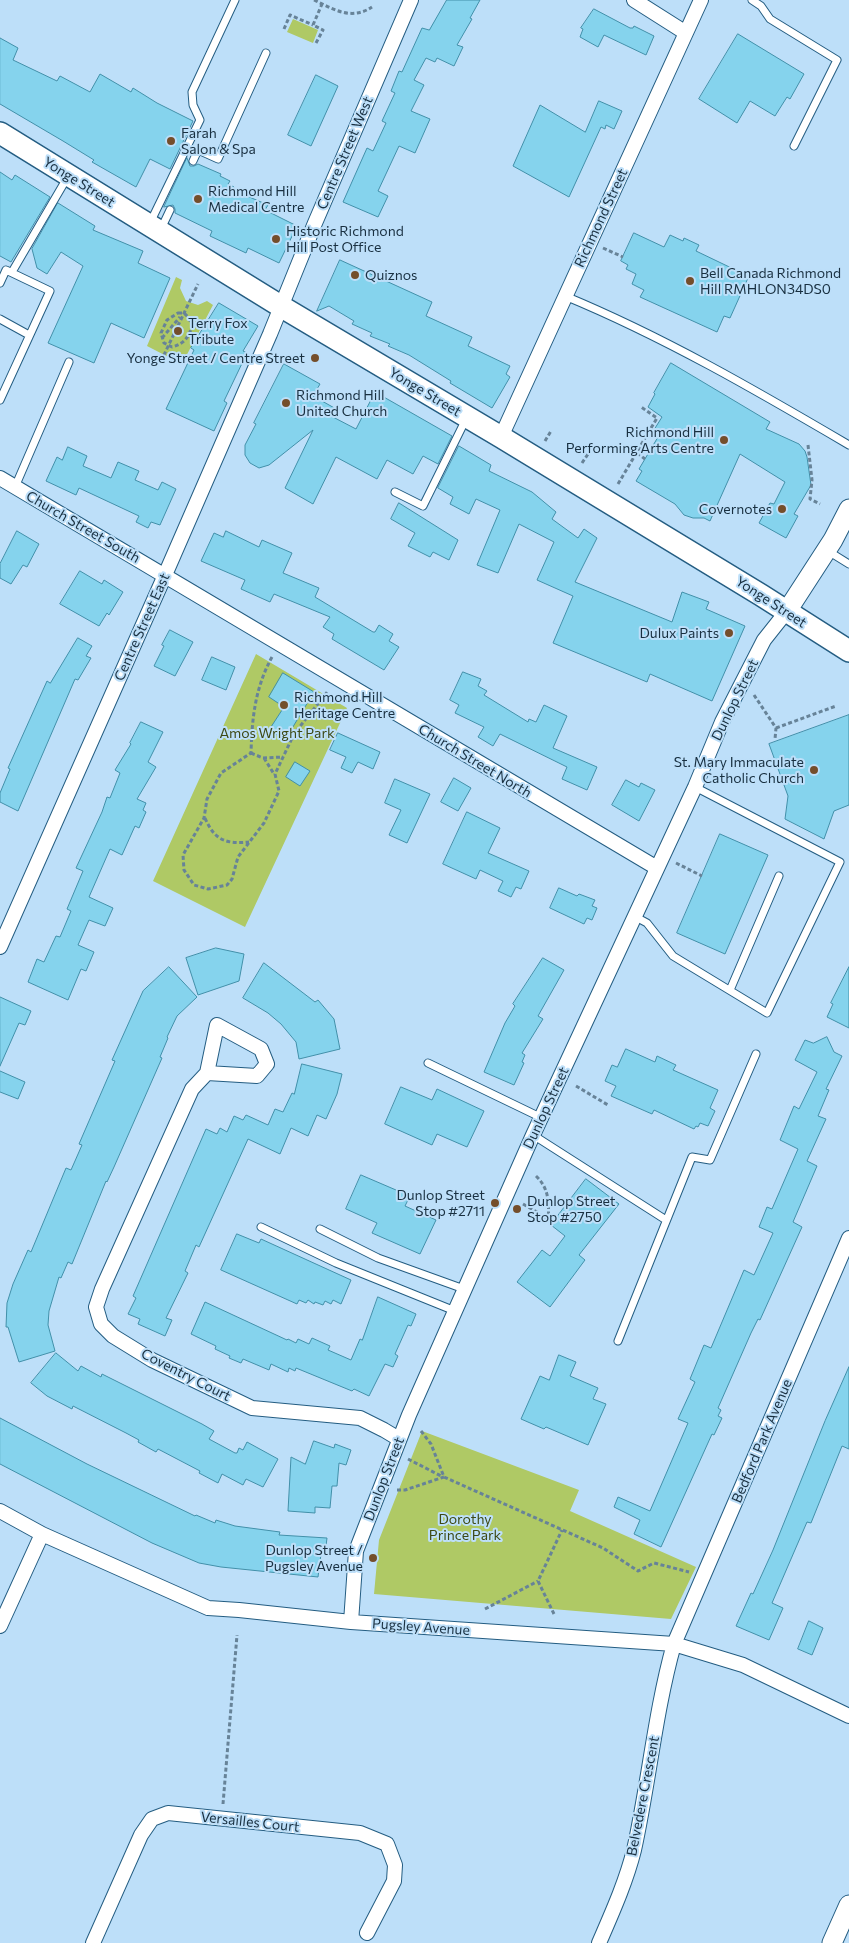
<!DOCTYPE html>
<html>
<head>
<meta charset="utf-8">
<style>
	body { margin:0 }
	canvas { display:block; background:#bddff9 }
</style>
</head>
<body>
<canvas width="849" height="1943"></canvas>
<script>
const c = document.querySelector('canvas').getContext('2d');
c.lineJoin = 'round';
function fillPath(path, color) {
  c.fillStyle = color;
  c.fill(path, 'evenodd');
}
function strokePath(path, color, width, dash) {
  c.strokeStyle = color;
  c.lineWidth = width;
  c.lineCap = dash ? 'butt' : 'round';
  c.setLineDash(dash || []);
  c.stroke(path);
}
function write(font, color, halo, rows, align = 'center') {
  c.font = font + ' Commissioner,sans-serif';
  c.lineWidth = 4;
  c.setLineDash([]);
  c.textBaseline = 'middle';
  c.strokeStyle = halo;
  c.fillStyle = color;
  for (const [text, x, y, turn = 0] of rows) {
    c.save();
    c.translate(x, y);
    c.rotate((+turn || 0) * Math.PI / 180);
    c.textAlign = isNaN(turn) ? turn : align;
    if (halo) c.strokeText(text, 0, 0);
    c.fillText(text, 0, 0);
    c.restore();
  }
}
fillPath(new Path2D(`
	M293,19L318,30L313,43L287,32Z
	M176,277L182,280L180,288L186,301L198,305L207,301L213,305L182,364L147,346Z
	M256,654L347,708L245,927L153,881Z
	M422,1431L579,1490L570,1511L696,1567L671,1619L374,1594L379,1540Z`), '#afc965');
const building = new Path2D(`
	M447,0H480L470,18L472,19L457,45L463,47L454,66L437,58L435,62L426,58L414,80L424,85L411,111L430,119L415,153L399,146L378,191L388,196L378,217L343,202L367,148L373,151L386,123L382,121L395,93L391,91L399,71L402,72L422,28L429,30Z
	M594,9L630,28H633L634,26L654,36L646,55L604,35L598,47L580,37L583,29L581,28Z
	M738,34L804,74L790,99L787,97L775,116L750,101L737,123L699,99Z
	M0,38L18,48L13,60L57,81L60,76L90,92L100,74L131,92L133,88L157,103L193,121L170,169L150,159L136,187L92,162L94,160L63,141L0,104Z
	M316,75L338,86L311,146L288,135Z
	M599,101L622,111L614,129L606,125L605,129L601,127L569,197L513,166L540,105L585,132Z
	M187,158L190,166H194L198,164L221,174L220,176L230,181L228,184L234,187L233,190L268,205L265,210L297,226L279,263L248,248L246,253L210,236L212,231L175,213V209L173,205L164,207Z
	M0,172L12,180L15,175L50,197L11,262L0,256Z
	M58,203L95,226L93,230L143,251L138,263L170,278L144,338L111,323L94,363L48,343L83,266L61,252L47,274L37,268L32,249Z
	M634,233L664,247L670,235L683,241L684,238L699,245L696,251L744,274L743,276L748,278L730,318L724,316L717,332L640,297L644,290L632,284L636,274L626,269L628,265L621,261Z
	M340,260L432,302L426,316L472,337L468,346L510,366L506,374L510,377L492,408L450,383L451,381L409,355L388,346L390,344L370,336L372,333L352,324L354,321L329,306L317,311Z
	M219,303L258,326L243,351L247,353L224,401L227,403L214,431L166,409L194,350L191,348Z
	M671,363L770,422L766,429L799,444L805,451L807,457L811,485L794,514L798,516L786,538L759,523L770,503L774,504L785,482L740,454L710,521L704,518H693L684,515L675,504L636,481L642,471L639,469L658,437L652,433L662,417L648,407L655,394L654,393Z
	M284,364L320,384L313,396L338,410L331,416L356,429L375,392L452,436L438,464L423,456L413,474L387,460L377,479L336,457L313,504L285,488L313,430L269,465L259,468L250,463L245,455V445L256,424L254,423Z
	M459,446L491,465L489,471L532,492L556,512L552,519L578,538L584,529L597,538L575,582L672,622L682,592L709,602L706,609L745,626L712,701L650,674L647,682L553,643L573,596L537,580L554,542L519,524L498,573L477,565L500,510L476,499L469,514L450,504L453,497L438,488Z
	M68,447L87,456L83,466L111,478L118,462L139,471L135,480L158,490L162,482L176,489L160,525L151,522L148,528L136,522L139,516L79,488L76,495L46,481L57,457L62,460Z
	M399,503L458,540L449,560L433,552L430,557L408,546L415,533L391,519Z
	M17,531L39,544L27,567L23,565L11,584L0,578V564Z
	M226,531L259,547L262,540L292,553L283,573L319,588L315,597L373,632H375L379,625L393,634L389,641L399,647L384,670L332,639L334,634L323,627L330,617L274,594L270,602L241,589L245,580L201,561L214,533L223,537Z
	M80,571L102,584L104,580L123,592L109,615L107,613L99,626L60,604Z
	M170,630L193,642L175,676L154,666L164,646L162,645Z
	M78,638L92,646L86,656L91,658L78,680L75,679L18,811L0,802V793L10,769L8,768L47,681L50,683Z
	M212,657L235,667L226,690L202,680Z
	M463,672L481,679L478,686L487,691L484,695L528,722L529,719L536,722L544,705L567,716L553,748L597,767L587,790L562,779L567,767L500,734L493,746L478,737L484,727L455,713L459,705L450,700Z
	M283,673L314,692L285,740L269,730L284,707L269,697Z
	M849,715V805L834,811L824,839L785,819L788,796L769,744Z
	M141,722L163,732L148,762L156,767L137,799L146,803L143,810L146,812L139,828L135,826L122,855L110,849L89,897L113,908L105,926L89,920L78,945L94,952L86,971L81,969L68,1000L28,982L37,959L44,962L56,936L60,937L71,911L67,909L83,871L76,868L102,812L107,797L110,798L120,773L115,770L131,744L130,743Z
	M338,733L380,752L373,769L358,762L352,773L341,768L346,757L330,750Z
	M295,762L310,771L300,786L286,777Z
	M454,778L471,788L458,811L441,802Z
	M395,779L430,794L407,843L389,835L401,810L385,803Z
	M626,780L639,787L641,783L655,790L639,821L612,805Z
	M467,812L500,828L488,853L529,871L521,889L516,887L511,897L498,891L503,881L480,870L476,879L443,864Z
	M720,834L768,855L725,954L677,933Z
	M559,888L577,896L579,894L595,900L592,906L597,908L592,920L587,918L584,924L550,908Z
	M216,948L244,954L239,981L198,995L186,958Z
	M543,958L564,970L538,1016L543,1019L522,1053L525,1055L522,1062L524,1063L514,1085L484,1072L505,1023L515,1006L513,1004Z
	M264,963L315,1002L318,1000L334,1019L340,1049L299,1059L296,1042L281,1024L268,1013L243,998Z
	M169,967L197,997L177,1016L167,1037L168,1038L160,1057L162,1058L114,1167L107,1182L106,1181L72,1264L68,1262L61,1278L59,1277L49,1311L48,1325L55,1351L19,1362L8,1327H6L7,1303L13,1284L28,1250L31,1252L66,1168L71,1170L82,1145L79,1144L115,1061L112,1060L143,991Z
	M849,967V1028L827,1017L833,1004L831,1003Z
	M0,997L31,1011L25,1025L19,1023L0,1066Z
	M827,1037L834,1052L842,1056L826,1089L829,1090L818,1116L826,1119L807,1161L817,1166L793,1222L802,1227L760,1320L758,1319L751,1333L718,1408L721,1410L718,1416L722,1418L714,1435L712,1434L661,1547L634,1534L640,1520L614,1507L618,1497L650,1511L688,1423L678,1419L695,1382L690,1379L704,1345L711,1348L744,1270L754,1275L773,1233L759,1227L767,1207L772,1209L798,1149L780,1140L794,1106L799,1109L817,1072L795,1060L805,1040L813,1043Z
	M626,1049L655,1062L657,1056L676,1065L673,1070L718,1090L710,1108L715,1111L708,1126L700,1123L698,1127L696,1126L694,1129L654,1110L652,1114L611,1096L616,1086L605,1081L612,1065L617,1067Z
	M302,1064L342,1074L337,1094L326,1119L317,1115L308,1136L291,1128L280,1154L248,1139L199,1247L196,1245L185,1271L188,1273L166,1318L172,1320L165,1336L138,1324L140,1319L128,1314L136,1298L133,1296L206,1129L217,1134L220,1128L227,1132L234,1116L243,1120L246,1115L268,1125L275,1109L283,1112L292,1093L294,1094Z
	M0,1071L25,1082L18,1099L0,1092Z
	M401,1087L432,1100L437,1089L484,1111L467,1147L437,1134L432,1145L385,1124Z
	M361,1175L410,1196L405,1206L436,1220L420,1254L372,1233L377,1223L346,1209Z
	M586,1179L619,1204L579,1255L585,1260L550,1307L517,1282L542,1250L550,1256L565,1236L551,1225Z
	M237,1234L259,1243L261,1239L351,1280L341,1304L333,1300L331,1304L325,1301L323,1305L315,1302L314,1304L308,1300L306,1303L299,1300L297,1304L221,1270Z
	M378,1297L416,1314L411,1326L408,1325L395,1354L398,1356L393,1367L385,1364L369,1396L354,1389L352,1391L296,1368L295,1371L289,1368L288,1372L271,1364L269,1370L243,1359L241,1363L229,1358L230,1356L215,1349L216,1346L191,1334L205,1302L287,1340L288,1339L296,1343L298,1339L309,1344L312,1338L330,1346L328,1350L351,1360L360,1339L362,1340Z
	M56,1353L78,1371L81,1366L101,1377L102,1374L202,1424L214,1431L209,1439L235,1453H237L239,1448L243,1450L247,1442L278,1459L263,1487L246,1479L243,1485L222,1474L218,1483L199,1473L200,1471L158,1449L156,1452L138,1442L139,1440L126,1433L73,1406L72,1409L47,1396L31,1383Z
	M559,1355L576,1362L570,1376L598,1388L593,1399L606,1404L588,1445L546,1427L544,1429L521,1419L540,1376L549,1380Z
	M849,1367V1449L842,1446L811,1523L807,1522L772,1603L783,1608L769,1640L736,1626L751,1593L753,1594L773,1550L825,1421Z
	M0,1418L87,1464L195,1516L196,1515L215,1523L216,1520L235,1526L280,1532L279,1535L327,1538L325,1554H321L318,1577L221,1567L199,1563L152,1543L0,1464Z
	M314,1441L334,1448L335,1444L351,1450L346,1465L339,1463L337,1486H332L330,1508L315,1507V1513L288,1511L291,1457L305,1464Z
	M809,1621L823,1628L812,1655L798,1649Z`);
fillPath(building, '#85d3ed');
strokePath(building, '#4290a9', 1);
const lane = new Path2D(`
	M752,0L761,6L770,19L837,60L794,146
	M193,161L198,150L218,159L266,53
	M150,223L200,120L193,105L192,92L235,0
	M161,229L170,210
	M12,272L67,178
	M0,283L6,270L50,291L0,400
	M565,296C664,337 757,391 849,445
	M0,319L29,335
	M15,487L69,362
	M395,492L423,506L466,419
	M828,551L849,564
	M634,916L647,923L673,956L767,1013L840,862L695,787
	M730,990L779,876
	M428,1063L542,1118
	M533,1135L666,1220
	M261,1227L336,1263L455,1311
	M320,1229L378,1258L464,1289
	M618,1341L692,1157L710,1160L756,1054`);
const street = new Path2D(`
	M634,0L686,33
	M501,437L701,0
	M0,478L657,868
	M0,947L165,575L270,334L315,223L411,0
	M207,1073L217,1025L261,1049L267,1064L257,1076L207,1073L192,1089L102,1289L96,1307L101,1324L113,1336L152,1360L252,1408L360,1418L384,1430L399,1439
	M0,1511L42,1534L208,1608L239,1610L351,1622L674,1644L743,1665L849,1716
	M351,1622L356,1551L409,1415L533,1135L695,787L722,722L764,640L787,611
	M0,1626L42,1534
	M93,1943L141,1835L152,1819L168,1813L360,1833L387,1844L395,1865L394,1881L367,1933
	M599,1943C612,1913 626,1882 634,1850C649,1782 655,1712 674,1644L849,1238`);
const secondary = new Path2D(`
	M787,611L833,540L849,509
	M832,1943L849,1905`);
const primary = new Path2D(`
	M0,133L282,307L501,437L761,595L849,651`);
strokePath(lane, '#245d82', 9);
strokePath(street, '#245d82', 16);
strokePath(secondary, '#245d82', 21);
strokePath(primary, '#245d82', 24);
strokePath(new Path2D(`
	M314,0C333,9 351,21 372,7
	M284,29L290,15L313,25
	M316,43L323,30L313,25L322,4
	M603,248L623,257
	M178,313H184L189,318L192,326C189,337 184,344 172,347L164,343L161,333L167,320Z
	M162,338L180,317
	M161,361L198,284
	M545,441L551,431
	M808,445L812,480L810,499L820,504
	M637,453L645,459
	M582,463L588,454
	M618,484L657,418L641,407
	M272,657C255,688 252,718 251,753L221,773L207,799L204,818L183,855L184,870L194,885L208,889L227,885L232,879L238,857L264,823L279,791L275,774L294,734L328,691
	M754,695L776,728L775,739
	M776,728L836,706
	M251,753L263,758L283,757
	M264,758L274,774
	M205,818C215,841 226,844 249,842
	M676,863L702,876
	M576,1086L608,1105
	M536,1176C550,1189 549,1205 548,1223
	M523,1204L537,1212L548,1222
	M421,1431L431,1444L444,1477L603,1548L638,1571L654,1563L689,1572
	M408,1459L443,1477
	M397,1490H405L444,1477
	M485,1609L538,1581
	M554,1614L538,1581L562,1530
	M223,1804L237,1635`), '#678398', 3, [4, 2.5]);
strokePath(lane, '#fff', 7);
strokePath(street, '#fff', 14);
strokePath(secondary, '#fff', 19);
strokePath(primary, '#fff', 21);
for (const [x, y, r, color] of [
	[171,141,5,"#744e2b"],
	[198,199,5,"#744e2b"],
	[276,239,5,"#744e2b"],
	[355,275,5,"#744e2b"],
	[690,281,5,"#744e2b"],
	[178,331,5,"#744e2b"],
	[315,358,5,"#744e2b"],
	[286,403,5,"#744e2b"],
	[724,440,5,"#744e2b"],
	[782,509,5,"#744e2b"],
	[729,633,5,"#744e2b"],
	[284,705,5,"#744e2b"],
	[814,770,5,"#744e2b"],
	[495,1203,5,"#744e2b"],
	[517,1209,5,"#744e2b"],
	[373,1558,5,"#744e2b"]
]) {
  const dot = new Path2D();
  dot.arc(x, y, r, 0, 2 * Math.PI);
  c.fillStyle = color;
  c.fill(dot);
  strokePath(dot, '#bddff9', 2);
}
write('14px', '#193041', '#bddff9', [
	["Farah",181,133],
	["Salon & Spa",181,149],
	["Richmond Hill",208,191],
	["Medical Centre",208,207],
	["Historic Richmond",286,231],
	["Hill Post Office",286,247],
	["Bell Canada Richmond",700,273],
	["Hill RMHLON34DS0",700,289],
	["Quiznos",365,275],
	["Terry Fox",188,323],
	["Tribute",188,339],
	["Yonge Street / Centre Street",305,358,"right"],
	["Richmond Hill",296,395],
	["United Church",296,411],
	["Richmond Hill",714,432,"right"],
	["Performing Arts Centre",714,448,"right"],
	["Covernotes",772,509,"right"],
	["Dulux Paints",719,633,"right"],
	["Richmond Hill",294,697],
	["Heritage Centre",294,713],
	["St. Mary Immaculate",804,762,"right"],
	["Catholic Church",804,778,"right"],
	["Dunlop Street",485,1195,"right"],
	["Stop #2711",485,1211,"right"],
	["Dunlop Street",527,1201],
	["Stop #2750",527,1217],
	["Dunlop Street /",363,1550,"right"],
	["Pugsley Avenue",363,1566,"right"]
], 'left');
write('14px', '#193041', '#bddff9', [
	["Centre Street West",345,153,-67],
	["Yonge Street",79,182,32],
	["Richmond Street",601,218,-65],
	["Yonge Street",425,392,31],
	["Church Street South",83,527,30],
	["Yonge Street",771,602,33],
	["Centre Street East",142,627,-66],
	["Dunlop Street",735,700,-64],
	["Church Street North",475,761,31],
	["Dunlop Street",546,1108,-65],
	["Coventry Court",186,1375,27],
	["Bedford Park Avenue",762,1441,-67],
	["Dunlop Street",384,1479,-69],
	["Pugsley Avenue",421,1627,4],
	["Belvedere Crescent",643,1796,-79],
	["Versailles Court",250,1822,6]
]);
write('14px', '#3d4914', '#bddff9', [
	["Amos Wright Park",277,733],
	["Dorothy",465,1519],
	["Prince Park",465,1535]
]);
</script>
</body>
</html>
